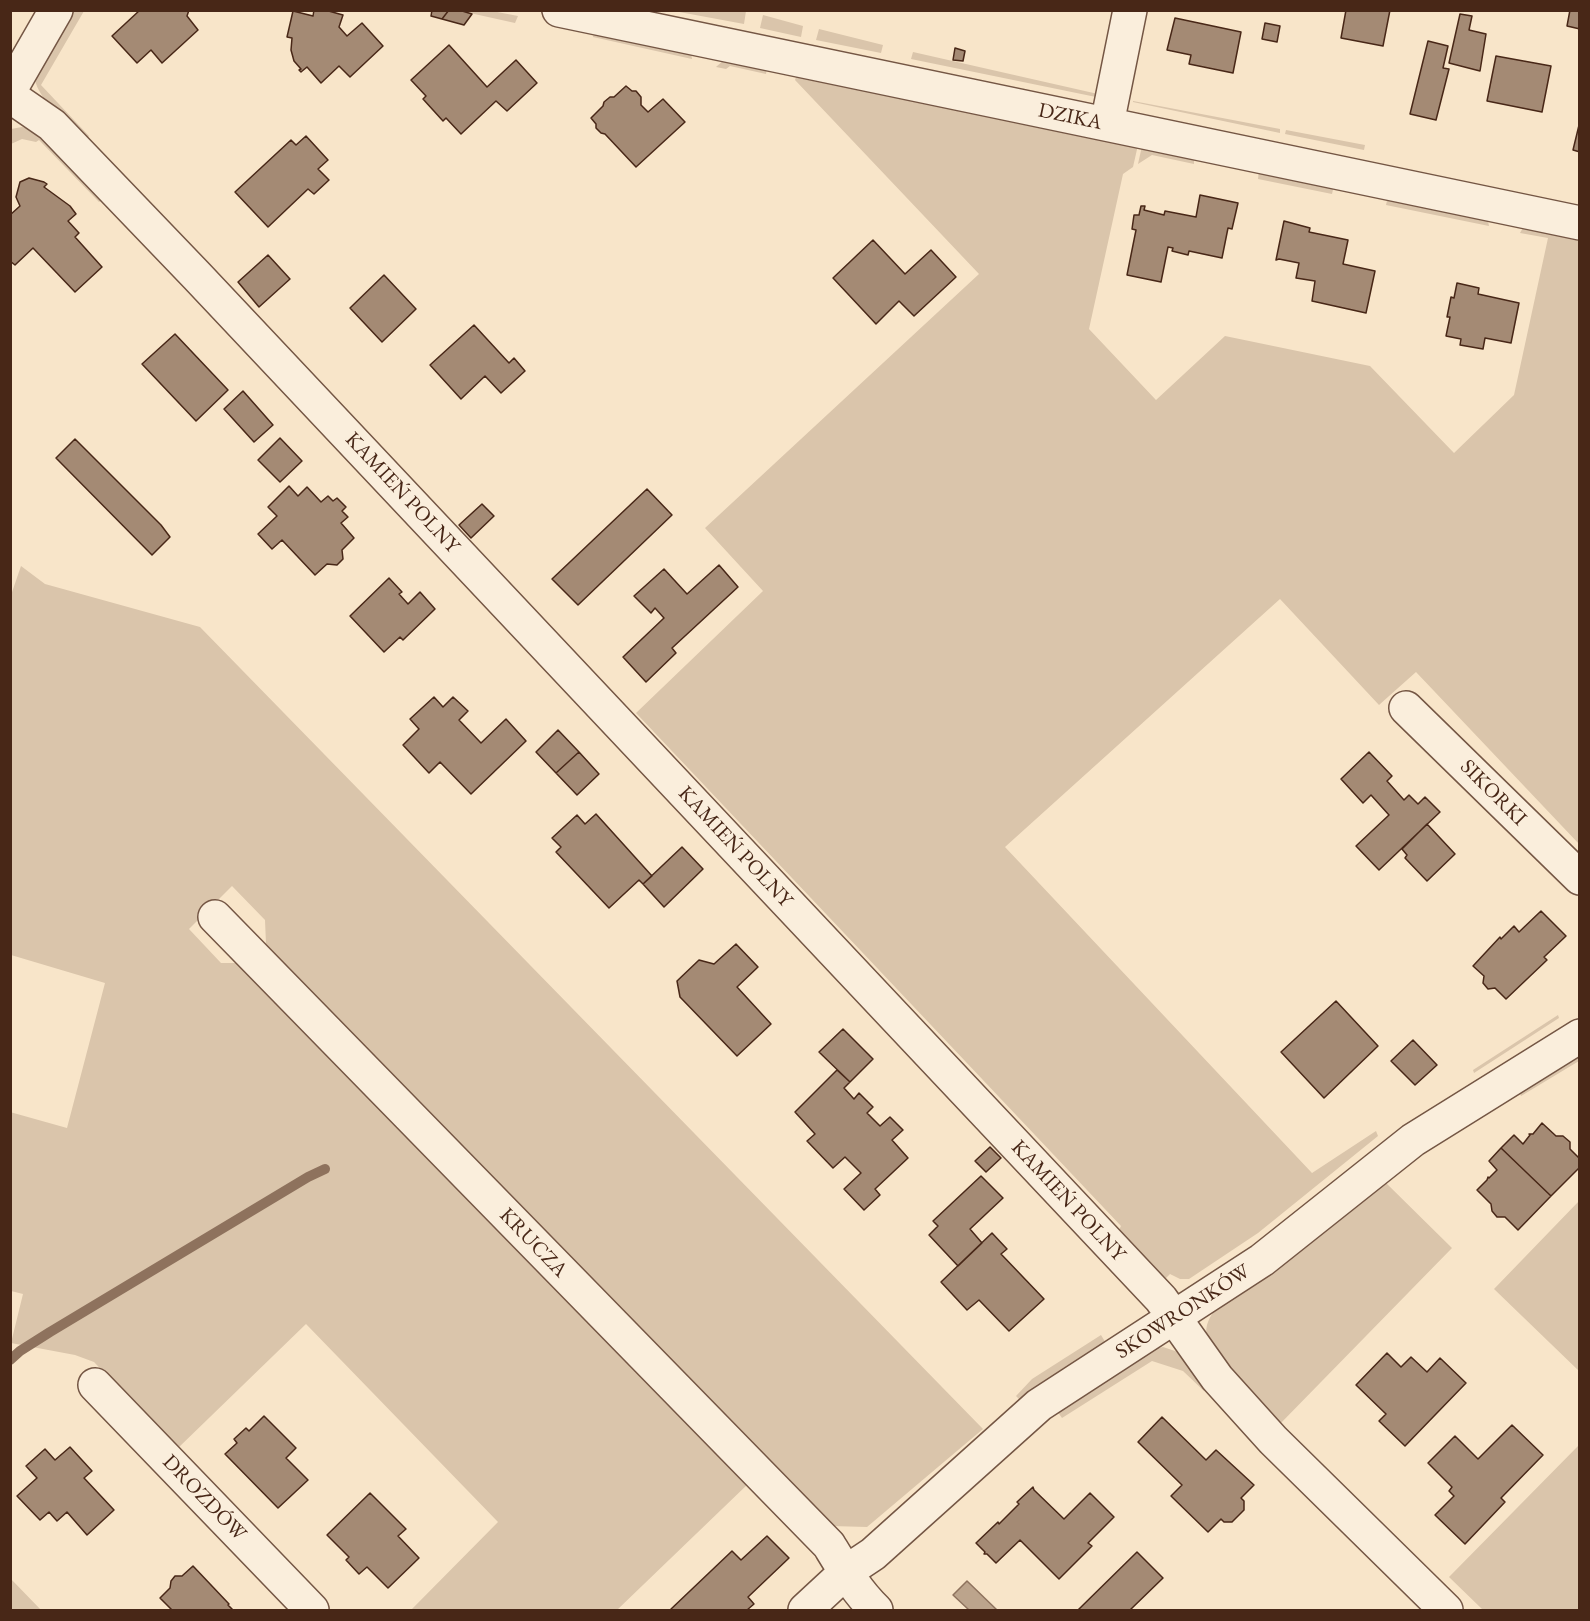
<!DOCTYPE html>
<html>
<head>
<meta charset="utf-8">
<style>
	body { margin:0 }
	#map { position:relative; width:1590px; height:1621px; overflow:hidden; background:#f8e5c9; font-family:"EB Garamond",serif }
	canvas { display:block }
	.frame { position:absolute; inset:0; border:12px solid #482717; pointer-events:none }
</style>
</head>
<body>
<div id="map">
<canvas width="1590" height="1621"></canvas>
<div class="frame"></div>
</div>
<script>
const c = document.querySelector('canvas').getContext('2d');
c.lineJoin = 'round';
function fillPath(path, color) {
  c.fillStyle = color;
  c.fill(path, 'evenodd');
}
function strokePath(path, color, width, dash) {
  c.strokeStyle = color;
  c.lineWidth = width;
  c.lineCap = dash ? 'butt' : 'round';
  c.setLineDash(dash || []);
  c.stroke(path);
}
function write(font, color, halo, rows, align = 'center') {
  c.font = font + ' "EB Garamond",serif';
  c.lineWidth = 6;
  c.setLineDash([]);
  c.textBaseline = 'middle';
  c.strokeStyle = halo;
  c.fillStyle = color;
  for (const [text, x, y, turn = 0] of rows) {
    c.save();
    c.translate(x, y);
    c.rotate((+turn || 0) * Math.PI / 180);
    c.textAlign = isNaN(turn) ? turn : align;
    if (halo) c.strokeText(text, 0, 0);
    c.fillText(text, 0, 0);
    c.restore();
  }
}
fillPath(new Path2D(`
	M71,11H84L41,85L89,136L85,141C71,126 37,99 35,79Z
	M461,11H492L518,16L515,23Z
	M744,11H746L744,24L674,11Z
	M763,15L803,26L801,37L760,28Z
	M819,29L883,45L881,53L816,40Z
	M594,32L691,52L692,59L593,37Z
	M913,52L1098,94L1096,97L911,59Z
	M725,59L767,68L766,74L730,66L726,69L716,67Z
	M797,74L1138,145L1133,167L1123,174L1089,329L1156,400L1225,336L1370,366L1454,453L1514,395L1548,238L1520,233L1525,224L1579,236V844L1416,672L1379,705L1280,599L1005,847L1312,1173L1376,1131L1378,1136L1258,1233L1189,1279H1180L1170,1274L1163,1281L1118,1232L1121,1226L636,713L763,591L705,528L979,274L795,80Z
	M1133,101L1280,129V133L1133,102Z
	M22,127L34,130L103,199L99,202L39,140L36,142L22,139L11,144V129Z
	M1286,130L1365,145L1364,150L1285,134Z
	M1142,146L1194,157V164L1152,155L1138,164Z
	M1259,170L1334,185L1332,194L1258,179Z
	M1388,196L1487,216L1489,226L1386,205Z
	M21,566L45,584L200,627L983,1429L867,1527L831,1526L266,944L265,920L232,886L189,929L221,963H244L749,1483L617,1610H411L498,1522L306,1324L177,1449L94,1362L75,1355L11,1343L23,1294L11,1291L10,1112L67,1128L105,983L11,955L10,598Z
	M1558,1015L1559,1018L1474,1073L1473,1070Z
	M1579,1050V1061L1521,1096L1518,1090Z
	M1383,1180L1452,1248L1278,1426C1262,1408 1212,1358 1207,1337C1204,1326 1210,1316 1217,1307Z
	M1579,1201V1371L1494,1289Z
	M1101,1335L1107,1345L1023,1403L1016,1396L1032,1379Z
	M1163,1347L1181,1353L1204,1381V1391L1183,1371L1152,1361L1062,1418L1057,1411L1155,1349Z
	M1579,1445V1610H1483L1449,1577Z
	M10,1579H11L41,1610H11Z`), '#dac5ab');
const water = new Path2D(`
	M967,1581L997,1610H969L953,1595Z`);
fillPath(water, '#bca48c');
strokePath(water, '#8e725d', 1.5);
strokePath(new Path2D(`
	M10,1360L20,1351L50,1332L308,1177L325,1169`), '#8e725d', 10);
const building = new Path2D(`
	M140,10H189L187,16L198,30L162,63L151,50L137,63L112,36Z
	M325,10L343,15L339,27L347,36L362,23L383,46L350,77L339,66L321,83L307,67L301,72L299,70L301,69L294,61L291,50L292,38L287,37L293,11L313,16L314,10Z
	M432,10H449L442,19L431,16Z
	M449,10H459L472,14L464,25L442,19Z
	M1346,10H1390L1383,46L1341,38Z
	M1570,10H1580V29L1567,26Z
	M1460,14L1472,16L1469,30L1486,34L1480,71L1449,63Z
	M1175,18L1241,32L1233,73L1189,64L1191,55L1167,50Z
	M1265,23L1280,26L1277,42L1262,39Z
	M1428,41L1448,46L1443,68L1449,69L1436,120L1410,114Z
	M449,45L487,87L516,60L537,83L507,111L496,101L461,134L446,118L443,121L423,99L426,96L411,80Z
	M955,48L965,51L963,61L953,60Z
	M1496,56L1551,66L1542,112L1487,101Z
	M626,86L632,91H636L641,97V105L648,112L663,99L685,122L636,167L605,134L601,133L596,128V124L591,118L603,106L604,102L610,97H614Z
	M1580,121V152L1573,150Z
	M306,136L328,160L318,169L329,180L314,194L308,189L268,227L235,192L291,140L296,145Z
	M29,178L44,182L47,184L44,187L70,206L76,214L68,221L79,233L75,237L102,267L75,292L33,248L15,265L10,261V215L20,206L16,197L20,182Z
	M1200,195L1238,203L1232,229L1228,228L1222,258L1189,251L1188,255L1172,251L1173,248L1168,247L1161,282L1127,275L1136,230L1132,229L1134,215H1139L1141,206H1145L1144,210L1164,215L1165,211L1196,217Z
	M1284,221L1310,228L1309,232L1348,240L1343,264L1375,271L1366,313L1312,301L1315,281L1296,278L1299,263L1279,259L1276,260Z
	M873,240L905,274L931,250L956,277L914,316L899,301L876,324L833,278Z
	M268,255L290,279L259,307L238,282Z
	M384,275L416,309L382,342L350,308Z
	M1457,283L1479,288L1478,294L1519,303L1511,343L1485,338L1483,349L1460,345L1461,339L1446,336L1450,317H1447L1451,297L1454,298Z
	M474,325L509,363L514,358L525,371L501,393L485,376L461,399L430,365Z
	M175,334L228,390L196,421L142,364Z
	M243,391L273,425L254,442L224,409Z
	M280,438L302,461L280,482L258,460Z
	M75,439L161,525L170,537L152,555L56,458Z
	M289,486L298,496L307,487L321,502L328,496L333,501L337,498L346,507L342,511L348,517L341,523L354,538L342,550L343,559L337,565L327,564L315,575L282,540L272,549L258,534L277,516L268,507Z
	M647,489L672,515L578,605L552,579Z
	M482,504L494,516L471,538L459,525Z
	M719,565L738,587L672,648L676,653L646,682L623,657L664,618L655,608L651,613L634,596L664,569L687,594Z
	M389,578L402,592L399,594L408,604L420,592L435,609L403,640L400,637L384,652L350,616Z
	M434,697L443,707L453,697L468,711L459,720L481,743L506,719L526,741L471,794L440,762L429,773L403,745L419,729L410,719Z
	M558,730L579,752L556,773L536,752Z
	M579,752L599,774L577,795L556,773Z
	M1369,752L1392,776L1387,781L1404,800L1409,795L1418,804L1425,797L1440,812L1379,870L1356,846L1389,815L1371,795L1363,803L1341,779Z
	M596,814L652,876L643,884L639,880L609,908L556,852L561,847L552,838L577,815L585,824Z
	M1427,824L1455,854L1427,881L1405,858L1407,855L1402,849Z
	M682,847L703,869L664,907L643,884Z
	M1541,911L1566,936L1544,957L1547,960L1506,999L1495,988L1488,989L1483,983L1484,976L1473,966L1500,937L1501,939L1514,926L1519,932Z
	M736,944L758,967L737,987L771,1024L737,1056L680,997L677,981L699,960L714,964Z
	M1336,1001L1378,1046L1324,1098L1281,1052Z
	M843,1029L873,1059L850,1082L819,1052Z
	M1413,1040L1437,1065L1415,1085L1391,1061Z
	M837,1070L850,1082L844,1088L854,1099L859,1093L873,1107L867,1113L880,1126L890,1117L903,1130L892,1140L908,1158L875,1189L880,1195L864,1210L844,1189L861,1173L845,1157L833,1168L807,1141L815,1134L795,1112Z
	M1542,1123L1556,1136H1563L1570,1142V1149L1580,1159V1167L1551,1196L1501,1148L1514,1135L1523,1144L1530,1135L1529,1134H1533Z
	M990,1147L1001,1158L986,1172L975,1161Z
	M1501,1148L1551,1196L1518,1230L1505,1217H1497L1492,1211L1491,1204L1477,1190L1487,1180L1488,1177L1489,1178L1497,1170L1489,1161Z
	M981,1176L1003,1198L970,1229L982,1243L958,1266L929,1235L938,1226L933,1221Z
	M992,1233L1007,1249L1001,1254L1044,1299L1009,1331L979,1300L967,1310L941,1282Z
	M1387,1353L1401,1367L1411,1357L1427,1372L1440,1358L1466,1383L1405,1446L1379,1421L1386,1414L1356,1385Z
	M264,1416L296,1448L286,1458L308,1480L278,1508L225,1454L237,1443L234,1439L246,1428L249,1431Z
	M1162,1417L1206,1460L1216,1450L1254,1485L1241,1498L1244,1501V1510L1232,1522H1224L1221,1519L1208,1532L1171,1496L1182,1485L1138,1442Z
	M1512,1425L1543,1455L1501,1498L1505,1502L1465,1544L1435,1515L1454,1496L1449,1491L1452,1487L1428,1463L1455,1436L1478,1459Z
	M70,1447L92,1471L84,1478L114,1510L87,1535L67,1512L57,1521L49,1512L40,1520L17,1496L37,1478L26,1466L45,1449L55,1460Z
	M1033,1487L1034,1490L1064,1519L1090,1493L1114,1517L1088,1543L1092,1546L1059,1579L1020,1540L996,1563L987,1554H984L985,1552L976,1543L998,1522L999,1524L1019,1504L1017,1502Z
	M370,1493L406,1529L398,1536L419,1558L388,1588L367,1567L359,1574L346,1560L349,1557L327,1535Z
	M767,1536L789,1558L748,1597L754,1604L747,1610H670L732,1551L741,1560Z
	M1137,1552L1163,1578L1130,1610H1078Z
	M193,1566L229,1604L228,1605L233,1610H172L160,1598L170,1588L171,1581L175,1576H182Z`);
fillPath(building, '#a48a74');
strokePath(building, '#482717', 1.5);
const minor = new Path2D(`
	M559,10L1580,223
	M10,90L56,10
	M10,96L52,125L197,276L1161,1299L1217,1378L1273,1440L1446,1610
	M1107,124L1130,10
	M1406,708L1580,878
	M215,917L829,1545C843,1568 857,1592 876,1610
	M95,1385L312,1610
	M805,1610L846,1572L873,1554L1039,1405L1262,1260L1413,1140L1580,1036`);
strokePath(minor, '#745644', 36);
strokePath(minor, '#faeedc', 33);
write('21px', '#482717', '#faeedc', [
	["DZIKA",1070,117,12],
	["KAMIEŃ POLNY",402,493,47],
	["SIKORKI",1493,793,45],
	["KAMIEŃ POLNY",735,847,47],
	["KAMIEŃ POLNY",1068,1201,47],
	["KRUCZA",533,1243,46],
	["SKOWRONKÓW",1183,1312,-33],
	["DROZDÓW",204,1498,46]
]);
</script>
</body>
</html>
